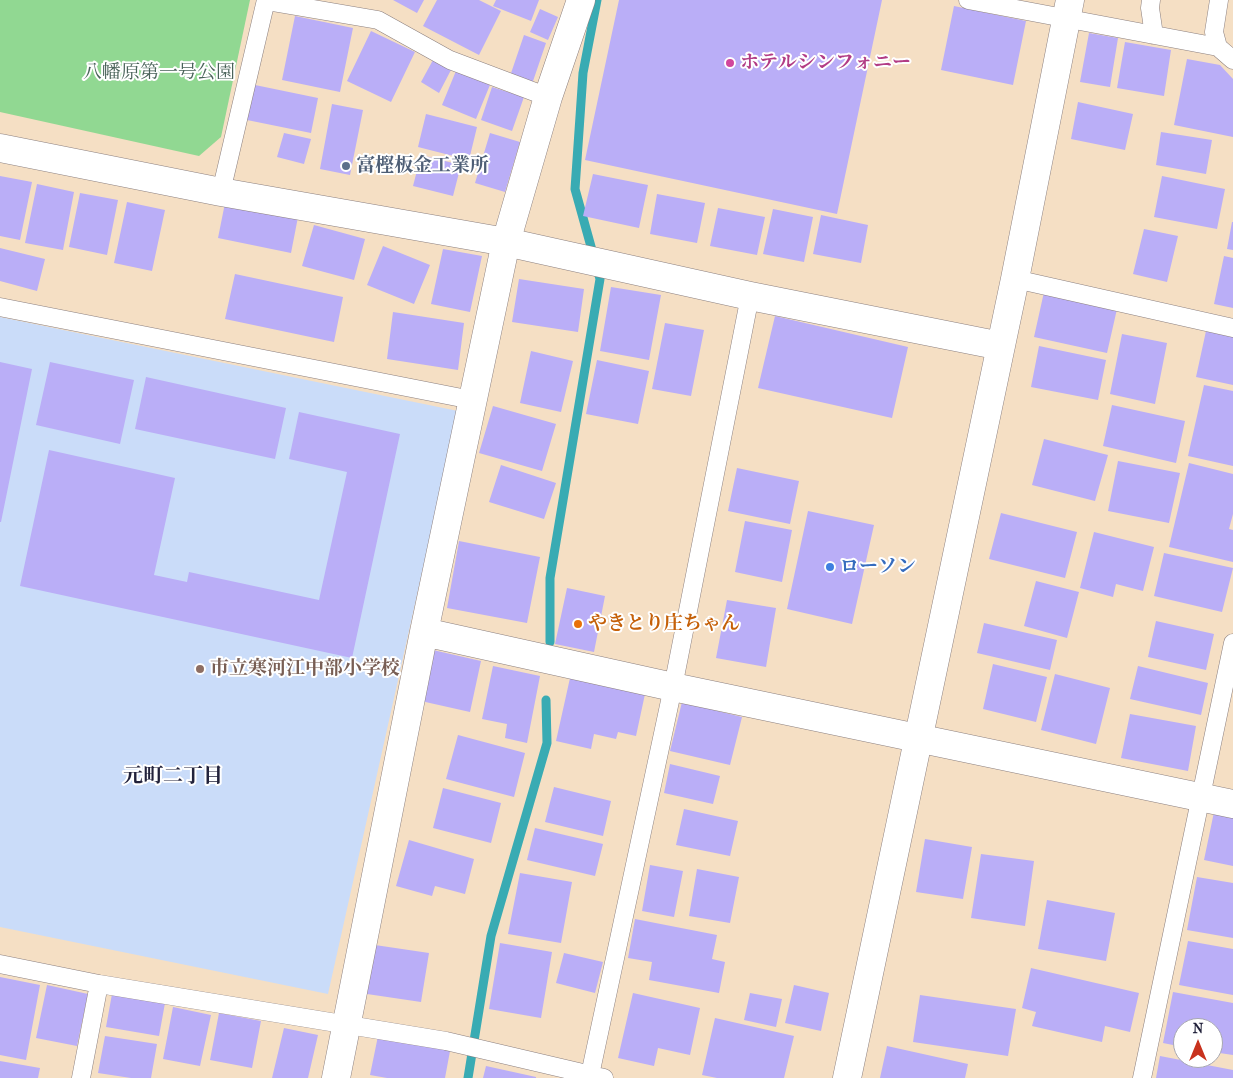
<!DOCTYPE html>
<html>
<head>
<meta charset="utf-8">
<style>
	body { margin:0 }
	#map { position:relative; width:1233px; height:1078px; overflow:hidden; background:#f5dfc4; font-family:"IM FELL French Canon",serif }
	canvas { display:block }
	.north { position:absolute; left:1173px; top:1018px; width:50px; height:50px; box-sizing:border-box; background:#fff; border:1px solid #a7a7b1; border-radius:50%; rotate:0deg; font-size:14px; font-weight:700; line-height:20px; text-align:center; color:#22223b }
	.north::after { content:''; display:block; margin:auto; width:18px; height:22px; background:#c8321e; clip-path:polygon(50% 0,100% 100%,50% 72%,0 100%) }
</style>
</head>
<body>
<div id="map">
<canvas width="1233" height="1078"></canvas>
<div class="north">N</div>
</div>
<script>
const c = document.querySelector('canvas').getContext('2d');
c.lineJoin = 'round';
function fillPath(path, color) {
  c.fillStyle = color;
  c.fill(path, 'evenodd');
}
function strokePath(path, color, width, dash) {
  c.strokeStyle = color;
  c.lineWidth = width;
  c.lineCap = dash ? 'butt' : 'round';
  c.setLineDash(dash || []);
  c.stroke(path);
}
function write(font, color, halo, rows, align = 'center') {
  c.font = font + ' "IM FELL French Canon","Noto Serif JP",serif';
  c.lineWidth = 4;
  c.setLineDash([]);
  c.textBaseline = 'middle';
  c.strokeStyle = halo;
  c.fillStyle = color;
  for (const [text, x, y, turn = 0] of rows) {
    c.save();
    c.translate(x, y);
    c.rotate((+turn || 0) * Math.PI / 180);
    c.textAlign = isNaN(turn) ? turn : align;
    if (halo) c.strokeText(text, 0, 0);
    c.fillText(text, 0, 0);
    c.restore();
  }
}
fillPath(new Path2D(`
	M0,317L458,411L328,994L0,927Z`), '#cadcf9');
fillPath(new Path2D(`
	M0,0H250L221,137L199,156L0,112Z`), '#91d892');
strokePath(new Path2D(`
	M550,642V578L600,279L575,189L583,73L597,0
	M468,1078L491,936L547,743L546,700`), '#39abb3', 9);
fillPath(new Path2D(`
	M393,0H424L417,13Z
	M437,0H479L501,11L479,55L423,26Z
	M496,0H539L531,21L493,6Z
	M619,0H882L837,214L585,160Z
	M954,6L1026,21L1013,85L941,70Z
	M540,9L558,17L548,40L530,32Z
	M295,16L353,28L340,92L282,80Z
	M371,31L415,52L391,102L347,81Z
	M1089,33L1118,38L1110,87L1080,82Z
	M524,35L546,43L531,87L509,79Z
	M1125,42L1171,50L1164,96L1117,88Z
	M1187,59L1220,65L1233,79V137L1174,125Z
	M433,60L451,70L439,93L421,82Z
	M458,66L492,80L476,119L442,105Z
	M255,85L318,98L311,133L247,120Z
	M492,87L524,97L512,131L481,120Z
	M1078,102L1133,114L1125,150L1071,139Z
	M332,104L363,110L350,175L320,169Z
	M426,114L477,127L469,160L418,147Z
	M1161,132L1212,140L1206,174L1156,165Z
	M284,133L311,139L304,164L277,157Z
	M490,133L520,142L505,192L475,183Z
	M421,155L461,165L453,196L413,186Z
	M593,174L648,185L639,228L583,216Z
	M0,176L32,182L20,240L0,236Z
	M1162,176L1225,189L1217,229L1154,217Z
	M37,184L74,192L63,250L25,243Z
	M80,193L118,200L107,255L69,247Z
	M657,194L705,203L697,243L650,234Z
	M127,202L165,210L152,271L114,263Z
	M225,203L298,217L291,253L218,238Z
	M718,208L765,217L757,255L710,246Z
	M773,209L813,217L804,262L763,254Z
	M821,215L868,225L861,263L813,254Z
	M1232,222H1233V250L1227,249Z
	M314,225L365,239L354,280L302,266Z
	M1144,229L1178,236L1167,282L1133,274Z
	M383,246L430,265L414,304L367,285Z
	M0,248L45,259L37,291L0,281Z
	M443,249L482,256L470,312L431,304Z
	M1224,256L1233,258V308L1214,304Z
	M235,274L343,297L334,342L225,319Z
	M519,279L584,289L578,332L512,322Z
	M611,287L661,295L649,360L600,351Z
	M1044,292L1117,309L1107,353L1034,337Z
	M393,312L464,323L458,370L387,359Z
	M775,316L908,347L892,418L758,388Z
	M665,323L704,330L691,396L652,389Z
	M1206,331L1233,337V385L1196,377Z
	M1122,334L1167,343L1155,404L1110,394Z
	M1039,346L1106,360L1098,400L1031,387Z
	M531,351L573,361L561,412L520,403Z
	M597,360L649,371L638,424L586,414Z
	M0,362L32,369L1,522H0Z
	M50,362L134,380L120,444L36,425Z
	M146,377L286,408L275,459L135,429Z
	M1204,385L1233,391V466L1188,456Z
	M1112,405L1185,421L1176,463L1103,446Z
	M493,406L556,424L542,471L479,453Z
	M299,412L400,434L352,658L20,586L49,450L175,478L154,575L187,582L189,572L319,600L347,472L289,459Z
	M1044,439L1108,455L1095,501L1032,485Z
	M1118,461L1180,473L1169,523L1108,511Z
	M1189,463L1233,474V514L1229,529L1233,530V562L1169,547Z
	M501,465L556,483L544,519L489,502Z
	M737,468L799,481L790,524L728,511Z
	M808,511L874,525L852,624L787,609Z
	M1001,513L1077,532L1065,578L989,559Z
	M745,521L792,530L782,582L735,572Z
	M1094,532L1154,547L1143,591L1116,584L1113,597L1080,588Z
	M459,541L540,557L527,623L447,608Z
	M1164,553L1233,568L1222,612L1154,596Z
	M1036,581L1079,592L1067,638L1024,626Z
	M567,588L605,596L594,652L555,644Z
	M727,600L776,608L766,667L716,658Z
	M1156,621L1214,634L1206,670L1148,657Z
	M984,623L1057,640L1050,670L977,653Z
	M433,650L481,661L470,712L421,701Z
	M993,664L1047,677L1036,722L983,709Z
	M493,666L540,676L527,743L505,738L507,724L482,719Z
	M1138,666L1208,683L1201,715L1130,699Z
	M1055,674L1110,688L1096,744L1041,730Z
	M570,678L645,694L636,736L618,732L616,739L594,734L591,749L556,741Z
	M682,702L742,717L730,765L670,751Z
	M1130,714L1196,726L1188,771L1121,758Z
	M458,735L525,753L514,797L446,779Z
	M670,764L720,776L713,804L664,793Z
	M554,787L611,801L603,836L545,822Z
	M443,788L501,803L491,843L433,828Z
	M684,809L738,821L730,856L676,845Z
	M1214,812L1233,816V866L1204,860Z
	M535,828L603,844L595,876L527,860Z
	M925,839L972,847L963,899L916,892Z
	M409,840L474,859L465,894L435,886L432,896L396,886Z
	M981,854L1034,861L1025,926L971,918Z
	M650,865L683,871L674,917L642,911Z
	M697,869L739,877L730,923L689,916Z
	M520,873L572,882L561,943L508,934Z
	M1197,877L1233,883V938L1187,930Z
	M1047,900L1115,913L1106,961L1038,949Z
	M635,919L717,935L712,959L725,962L719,993L649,980L652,962L628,958Z
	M1188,941L1233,949V995L1179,985Z
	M500,943L552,952L541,1018L489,1009Z
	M375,945L429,953L421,1002L367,994Z
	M564,953L603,962L595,993L556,983Z
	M1031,968L1139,993L1130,1032L1105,1026L1102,1042L1032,1026L1036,1012L1022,1008Z
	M0,977L40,985L26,1060L0,1055Z
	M47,985L88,994L77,1046L36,1038Z
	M794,985L829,993L821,1031L785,1023Z
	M1173,992L1233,1003V1055L1213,1052V1028H1183V1047L1163,1043Z
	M633,993L700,1008L690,1055L658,1048L654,1066L618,1058Z
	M750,993L782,999L776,1027L744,1020Z
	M112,994L165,1003L159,1036L106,1027Z
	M920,995L1016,1009L1008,1056L913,1042Z
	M173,1007L211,1015L200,1066L163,1059Z
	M219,1013L261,1021L252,1068L210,1060Z
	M715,1018L794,1036L784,1078H717L702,1075Z
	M284,1028L318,1035L308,1078H272Z
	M105,1036L157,1044L151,1078H131L98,1073Z
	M378,1036L450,1051L445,1078H387L370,1075Z
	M887,1046L968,1064L965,1078H880Z
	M1160,1056L1233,1070V1078H1156Z
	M0,1061L40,1068L38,1078H0Z
	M486,1066L536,1077V1078H483Z`), '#baaef7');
const service = new Path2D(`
	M968,0L1218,47L1233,60
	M1151,0L1150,8L1154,35
	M266,1L378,20L450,60L548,97
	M1218,47L1214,32L1219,0
	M221,192L266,0
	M1015,279L1233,328
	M0,307L472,400
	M0,964L99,984L446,1041L604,1078
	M590,1075L673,687L750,296
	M81,1078L99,984
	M1142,1078L1233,643`);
const minor = new Path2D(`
	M424,632L673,687L1233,804
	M336,1078L424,632L506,242L548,97L581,0`);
const tertiary = new Path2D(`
	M0,148L221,192L506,242L750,296L1001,346
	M847,1078L1015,279L1070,0`);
strokePath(service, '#8c8080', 19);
strokePath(minor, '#8c8080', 29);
strokePath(tertiary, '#8c8080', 29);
strokePath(service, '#fff', 18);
strokePath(minor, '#fff', 28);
strokePath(tertiary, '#fff', 28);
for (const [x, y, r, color] of [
	[730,63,5,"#d1479c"],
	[346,166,5,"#5c6f8a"],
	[830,567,5,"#3f7fe0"],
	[578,624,5,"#e8710a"],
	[200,669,5,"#8d6e63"]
]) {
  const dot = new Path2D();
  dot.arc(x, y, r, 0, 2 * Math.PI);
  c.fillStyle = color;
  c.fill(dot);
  strokePath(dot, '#fff', 2);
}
write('bold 19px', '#b23c85', '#fff', [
	["ホテルシンフォニー",740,63]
], 'left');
write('19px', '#496259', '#fff', [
	["八幡原第一号公園",159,73]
]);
write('bold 19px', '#4e5e75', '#fff', [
	["富樫板金工業所",356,166]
], 'left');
write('bold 19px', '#366cbe', '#fff', [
	["ローソン",840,567]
], 'left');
write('bold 19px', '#c56008', '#fff', [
	["やきとり庄ちゃん",588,624]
], 'left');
write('bold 19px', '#785e54', '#fff', [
	["市立寒河江中部小学校",210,669]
], 'left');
write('bold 20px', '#22223b', '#fff', [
	["元町二丁目",173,777]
]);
</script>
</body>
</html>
